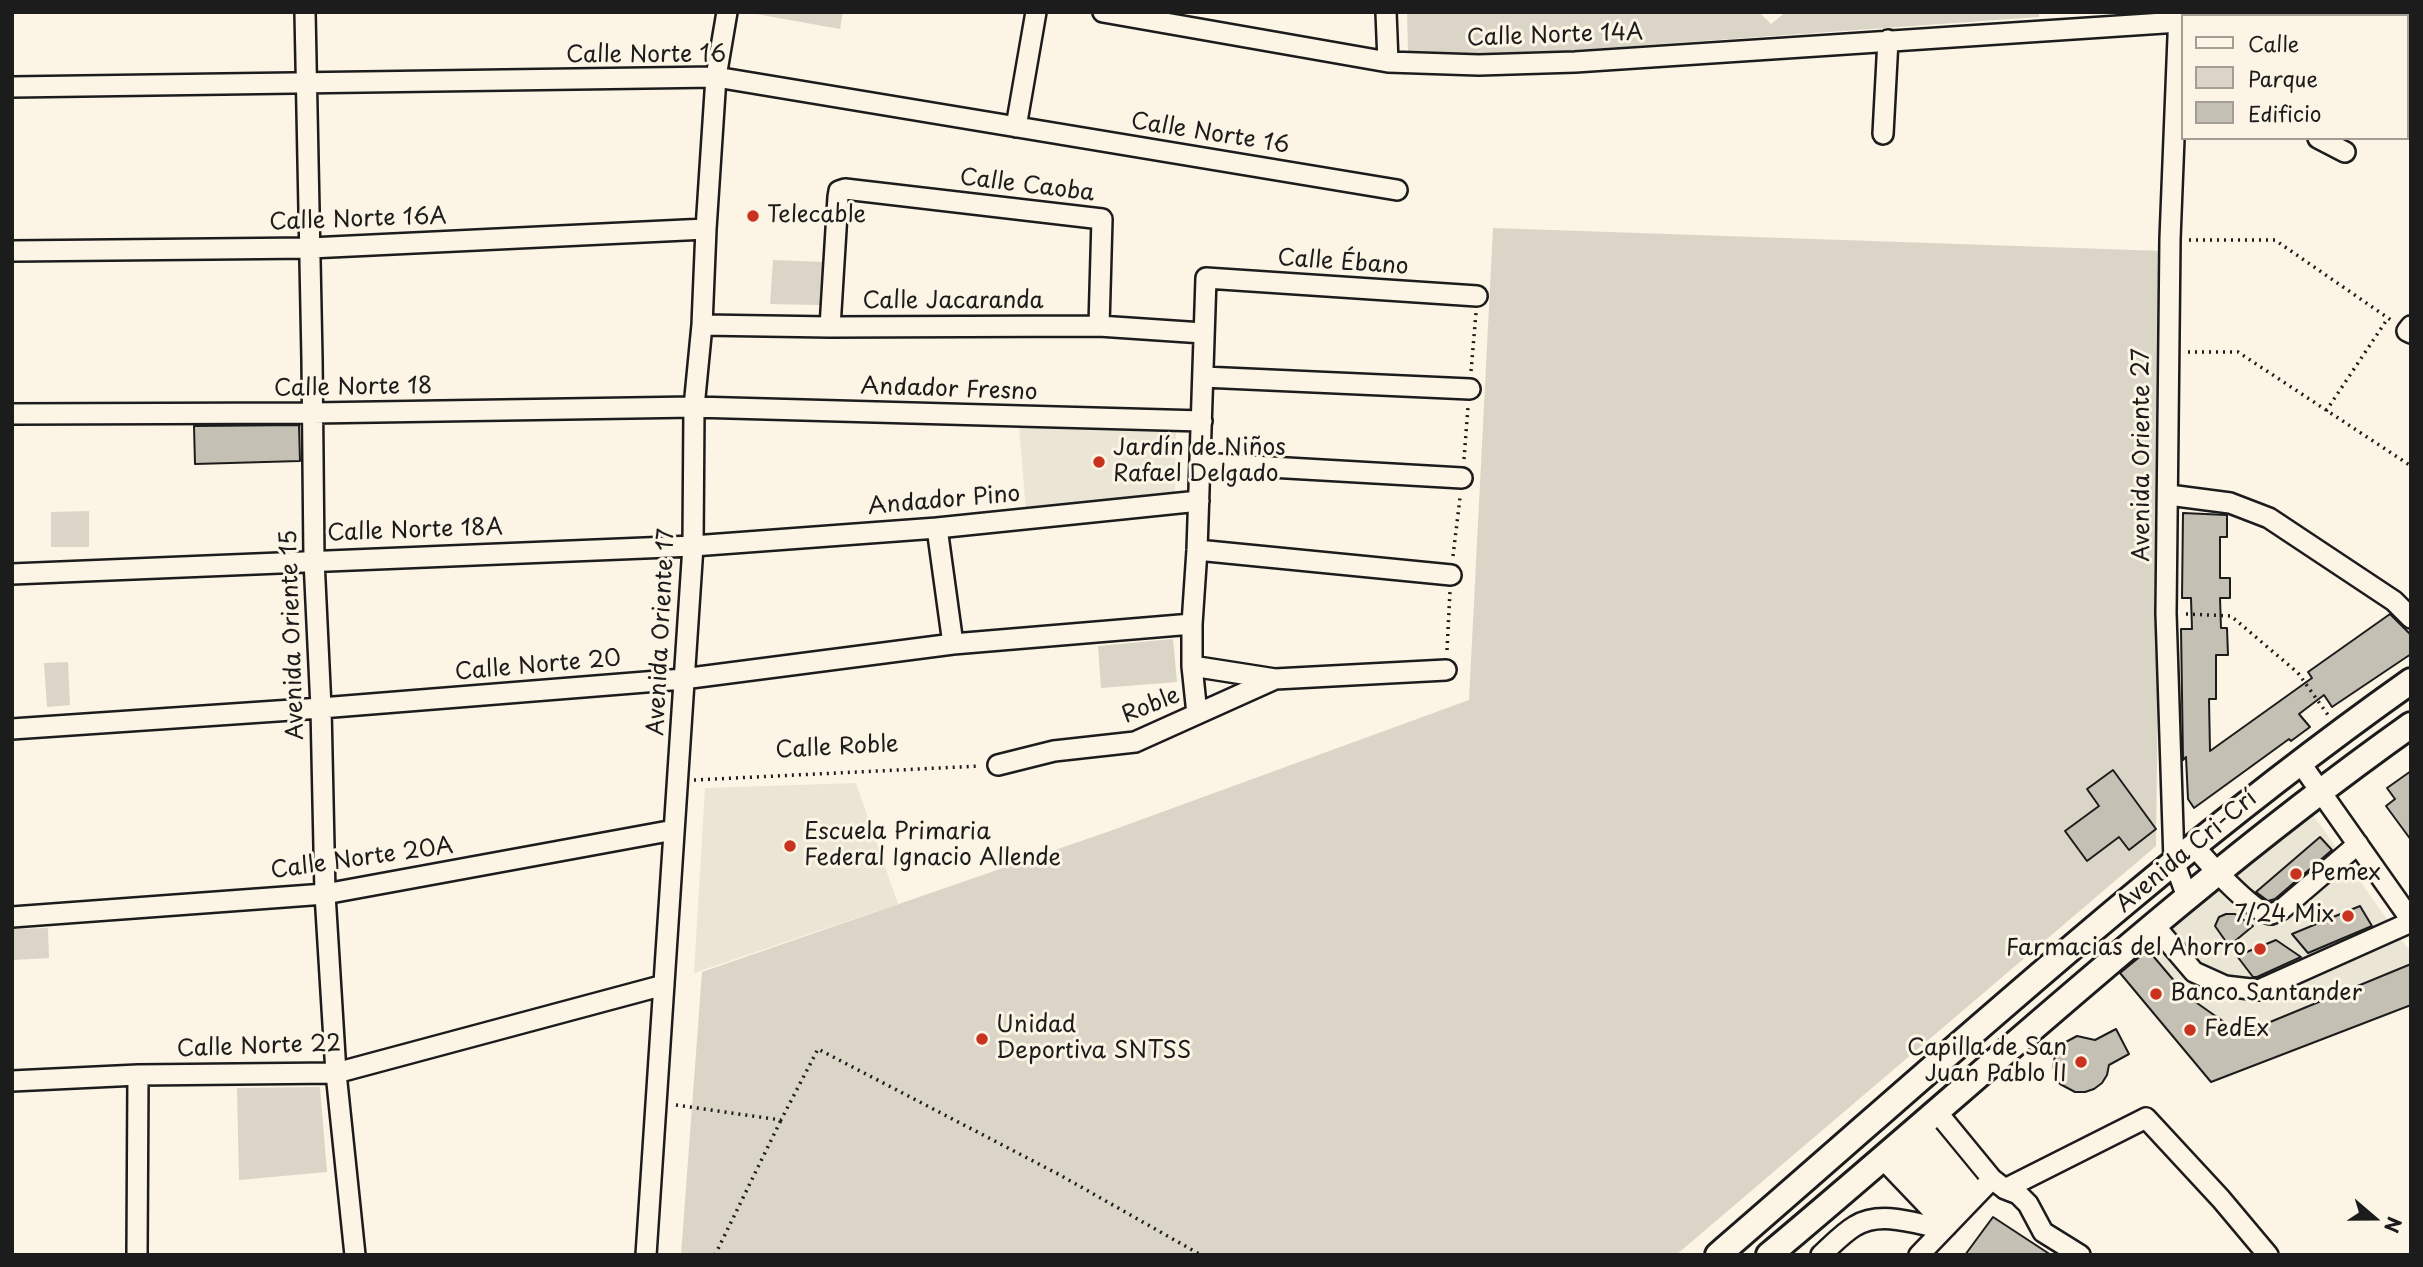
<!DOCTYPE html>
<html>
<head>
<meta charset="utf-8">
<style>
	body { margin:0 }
	#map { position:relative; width:2423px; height:1267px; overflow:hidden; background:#fcf5e5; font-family:"Playpen Sans",sans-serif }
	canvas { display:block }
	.frame { position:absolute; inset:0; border:14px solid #1c1c1c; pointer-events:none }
	.legend { position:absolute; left:2181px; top:14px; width:228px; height:126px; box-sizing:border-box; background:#fcf5e5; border:2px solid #a29e95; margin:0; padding:9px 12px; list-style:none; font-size:21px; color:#1c1c1c }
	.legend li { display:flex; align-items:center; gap:14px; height:35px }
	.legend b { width:35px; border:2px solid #a29e95 }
	.north { position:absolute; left:2339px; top:1183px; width:70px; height:70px; -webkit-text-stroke:5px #fcf5e5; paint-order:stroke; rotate:110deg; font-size:19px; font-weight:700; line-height:28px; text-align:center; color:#1c1c1c }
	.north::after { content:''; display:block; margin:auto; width:24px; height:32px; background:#1c1c1c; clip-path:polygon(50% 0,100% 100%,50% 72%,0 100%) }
</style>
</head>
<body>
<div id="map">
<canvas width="2423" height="1267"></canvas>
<div class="frame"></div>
<ul class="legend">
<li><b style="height:9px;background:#fcf5e5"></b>Calle</li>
<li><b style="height:19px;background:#dbd5c8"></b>Parque</li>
<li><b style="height:19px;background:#c4c0b3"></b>Edificio</li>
</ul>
<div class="north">N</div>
</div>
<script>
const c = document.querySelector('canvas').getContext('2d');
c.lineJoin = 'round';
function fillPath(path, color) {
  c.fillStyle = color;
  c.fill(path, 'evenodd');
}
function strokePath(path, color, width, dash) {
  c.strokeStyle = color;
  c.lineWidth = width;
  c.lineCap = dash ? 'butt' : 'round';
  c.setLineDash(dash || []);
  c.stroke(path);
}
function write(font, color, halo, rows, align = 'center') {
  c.font = font + ' "Playpen Sans",sans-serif';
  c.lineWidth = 6;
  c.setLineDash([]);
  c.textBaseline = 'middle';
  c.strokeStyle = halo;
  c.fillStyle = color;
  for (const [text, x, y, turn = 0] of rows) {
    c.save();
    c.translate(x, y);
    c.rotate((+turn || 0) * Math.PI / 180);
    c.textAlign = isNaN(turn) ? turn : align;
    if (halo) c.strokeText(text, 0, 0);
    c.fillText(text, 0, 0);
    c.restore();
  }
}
fillPath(new Path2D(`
	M2194,12H2411V88L2407,93V16H2194Z
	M1019,426L1176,429L1175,496L1026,511Z
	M856,783L898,904L694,973L705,788Z
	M2311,812L2411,953V1005L2211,1082L2120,973Z`), '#ebe5d6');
fillPath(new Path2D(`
	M745,12H843L840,29Z
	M1407,12H1759L1771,24L1786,12H2039V17L1506,55L1408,51Z
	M1493,228L2163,251L2156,846L1676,1255H681L702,972L1110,831L1469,700Z
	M773,260L825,262L820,305L770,304Z
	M89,511V547H51V512Z
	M1173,639L1177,682L1101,688L1098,646Z
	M68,662L70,705L47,707L44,663Z
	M48,928L49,958L13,960L12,929Z
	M320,1087L327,1172L239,1180L237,1088Z`), '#dbd5c8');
const building = new Path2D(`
	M299,425L300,461L195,464L194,426Z
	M2183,513L2227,515V537H2220V578H2230V598H2220L2221,628H2227L2228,655H2216V699H2209L2210,751L2312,678L2308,672L2390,614L2411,635V654L2332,707L2324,695L2299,714L2310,727L2291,741L2289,739L2194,808L2188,799L2186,757L2183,760L2181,629H2192L2191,598H2182Z
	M2113,770L2156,829L2129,850L2119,837L2087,861L2065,831L2099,806L2087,789Z
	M2411,771V840L2386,806L2395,799L2387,788Z
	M2320,837L2332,850L2275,899L2268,901L2256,892Z
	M2360,906L2372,926L2308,953L2292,934Z
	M2226,914H2235L2253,926L2229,946L2215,926L2219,917Z
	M2276,940L2301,957L2257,977H2253L2237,956Z
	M2148,950L2187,996L2241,1034L2411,964V1005L2211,1082L2120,973Z
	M2116,1029L2129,1054L2109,1065L2107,1075L2102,1083L2094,1089L2085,1092H2075L2060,1084L2053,1068L2056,1050L2062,1044L2077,1036L2095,1040Z
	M1993,1217L2051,1255H1965Z`);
fillPath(building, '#c4c0b3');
strokePath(building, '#1c1c1c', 2);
const minor = new Path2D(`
	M305,12L312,359L314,560L321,708L325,894L336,1073L355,1255
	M1103,12L1388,62L1479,65L1575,62L2179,22
	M1386,12L1388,62
	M2179,12L2170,239L2166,613L2174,861L2187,897
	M12,87L716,77L1397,190
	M1016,127L1036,12
	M1883,134L1888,40
	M2318,138L2345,152
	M12,251L310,248L706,229
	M702,325L830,327L1099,326L1203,333
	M2411,326L2407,331L2411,333
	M830,327L838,197L839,191L845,189L1102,219L1099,326
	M1203,377L1470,389
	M12,414L313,413L694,407L1202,421
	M1200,463L1462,478
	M2169,495L2230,503L2269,518L2394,601L2411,618
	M937,528L953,644
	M1197,550L1451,575
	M12,574L693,546L937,528L1199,501
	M1192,666L1275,679L1446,670
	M1197,714L1192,666V624L1197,550L1206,278L1477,296
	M12,729L321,708L683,679L953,644L1192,624
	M2299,761L2411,920
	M998,765L1054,751L1135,742L1275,679
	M2193,845C2205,859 2254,915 2271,914C2274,913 2278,911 2281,910L2358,844
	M12,917L325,894L674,830
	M2154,925L2194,972L2225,986L2259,990L2411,922
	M12,1081L138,1075L336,1073L664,985
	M1937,1112L1992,1179L2005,1189L2018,1194L2028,1204L2043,1232L2080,1255
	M1921,1126L1977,1194
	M1910,1136L1968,1204
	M1898,1147L1956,1216
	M1883,1159L1947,1226
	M2005,1189L2146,1118L2221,1199L2268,1255
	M137,1255L138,1075
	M646,1255L693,546L694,407L702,325L706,229L716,77L727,12
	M1821,1255C1832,1245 1843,1233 1855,1226C1881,1210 1917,1224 1943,1229
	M1919,1255L1992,1179`);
const major = new Path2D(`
	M1718,1255C1945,1059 2166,854 2411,681
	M1769,1255C1982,1077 2184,886 2411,725`);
strokePath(minor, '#1c1c1c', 24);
strokePath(major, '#1c1c1c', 30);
strokePath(new Path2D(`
	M2189,240H2275L2391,320
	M2188,352H2238L2411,466
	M1471,371L1476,313
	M2326,411L2388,318
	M1464,459L1468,407
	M1453,556L1460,498
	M2186,614L2231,616L2298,673L2328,715
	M1447,650L1450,591
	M694,780L980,766
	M676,1105L781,1120L818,1049L1060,1175L1201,1255
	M715,1255L781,1120`), '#1c1c1c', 3.5, [2, 5]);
strokePath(minor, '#fcf5e5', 19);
strokePath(major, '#fcf5e5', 24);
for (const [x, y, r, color] of [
	[753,216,7,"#c8321e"],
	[1099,462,7,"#c8321e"],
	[790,846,7,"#c8321e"],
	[2296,874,7,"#c8321e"],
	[2348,916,7,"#c8321e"],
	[2260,949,7,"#c8321e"],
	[2156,994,7,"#c8321e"],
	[2190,1030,7,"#c8321e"],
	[982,1039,7,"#c8321e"],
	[2081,1062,7,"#c8321e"]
]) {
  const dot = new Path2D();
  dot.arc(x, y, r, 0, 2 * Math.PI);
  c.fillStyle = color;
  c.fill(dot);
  strokePath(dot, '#fcf5e5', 2.5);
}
write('23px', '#1c1c1c', '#fcf5e5', [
	["Calle Norte 14A",1555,36,-2],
	["Calle Norte 16",646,56],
	["Calle Norte 16",1210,134,9],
	["Calle Caoba",1027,186,7],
	["Calle Norte 16A",358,220,-2],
	["Calle Ébano",1343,263,4],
	["Calle Jacaranda",953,302],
	["Calle Norte 18",353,388,-1],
	["Andador Fresno",949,390,2],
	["Avenida Oriente 27",2143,455,-90],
	["Andador Pino",944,501,-5],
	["Calle Norte 18A",415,531,-2],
	["Avenida Oriente 17",662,632,-87],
	["Avenida Oriente 15",293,635,-92],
	["Calle Norte 20",538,666,-5],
	["Roble",1151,706,-22],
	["Calle Roble",837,748,-3],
	["Avenida Cri-Crí",2187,852,-40],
	["Calle Norte 20A",362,859,-8],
	["Calle Norte 22",259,1047,-2]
]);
write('23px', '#1c1c1c', '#fcf5e5', [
	["Telecable",767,216],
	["Jardín de Niños",1113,449],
	["Rafael Delgado",1113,475],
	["Escuela Primaria",804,833],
	["Federal Ignacio Allende",804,859],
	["Pemex",2310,874],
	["7/24 Mix",2334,916,"right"],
	["Farmacias del Ahorro",2246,949,"right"],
	["Banco Santander",2170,994],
	["Unidad",996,1026],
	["Deportiva SNTSS",996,1052],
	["FedEx",2204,1030],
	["Capilla de San",2067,1049,"right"],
	["Juan Pablo II",2067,1075,"right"]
], 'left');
</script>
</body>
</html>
